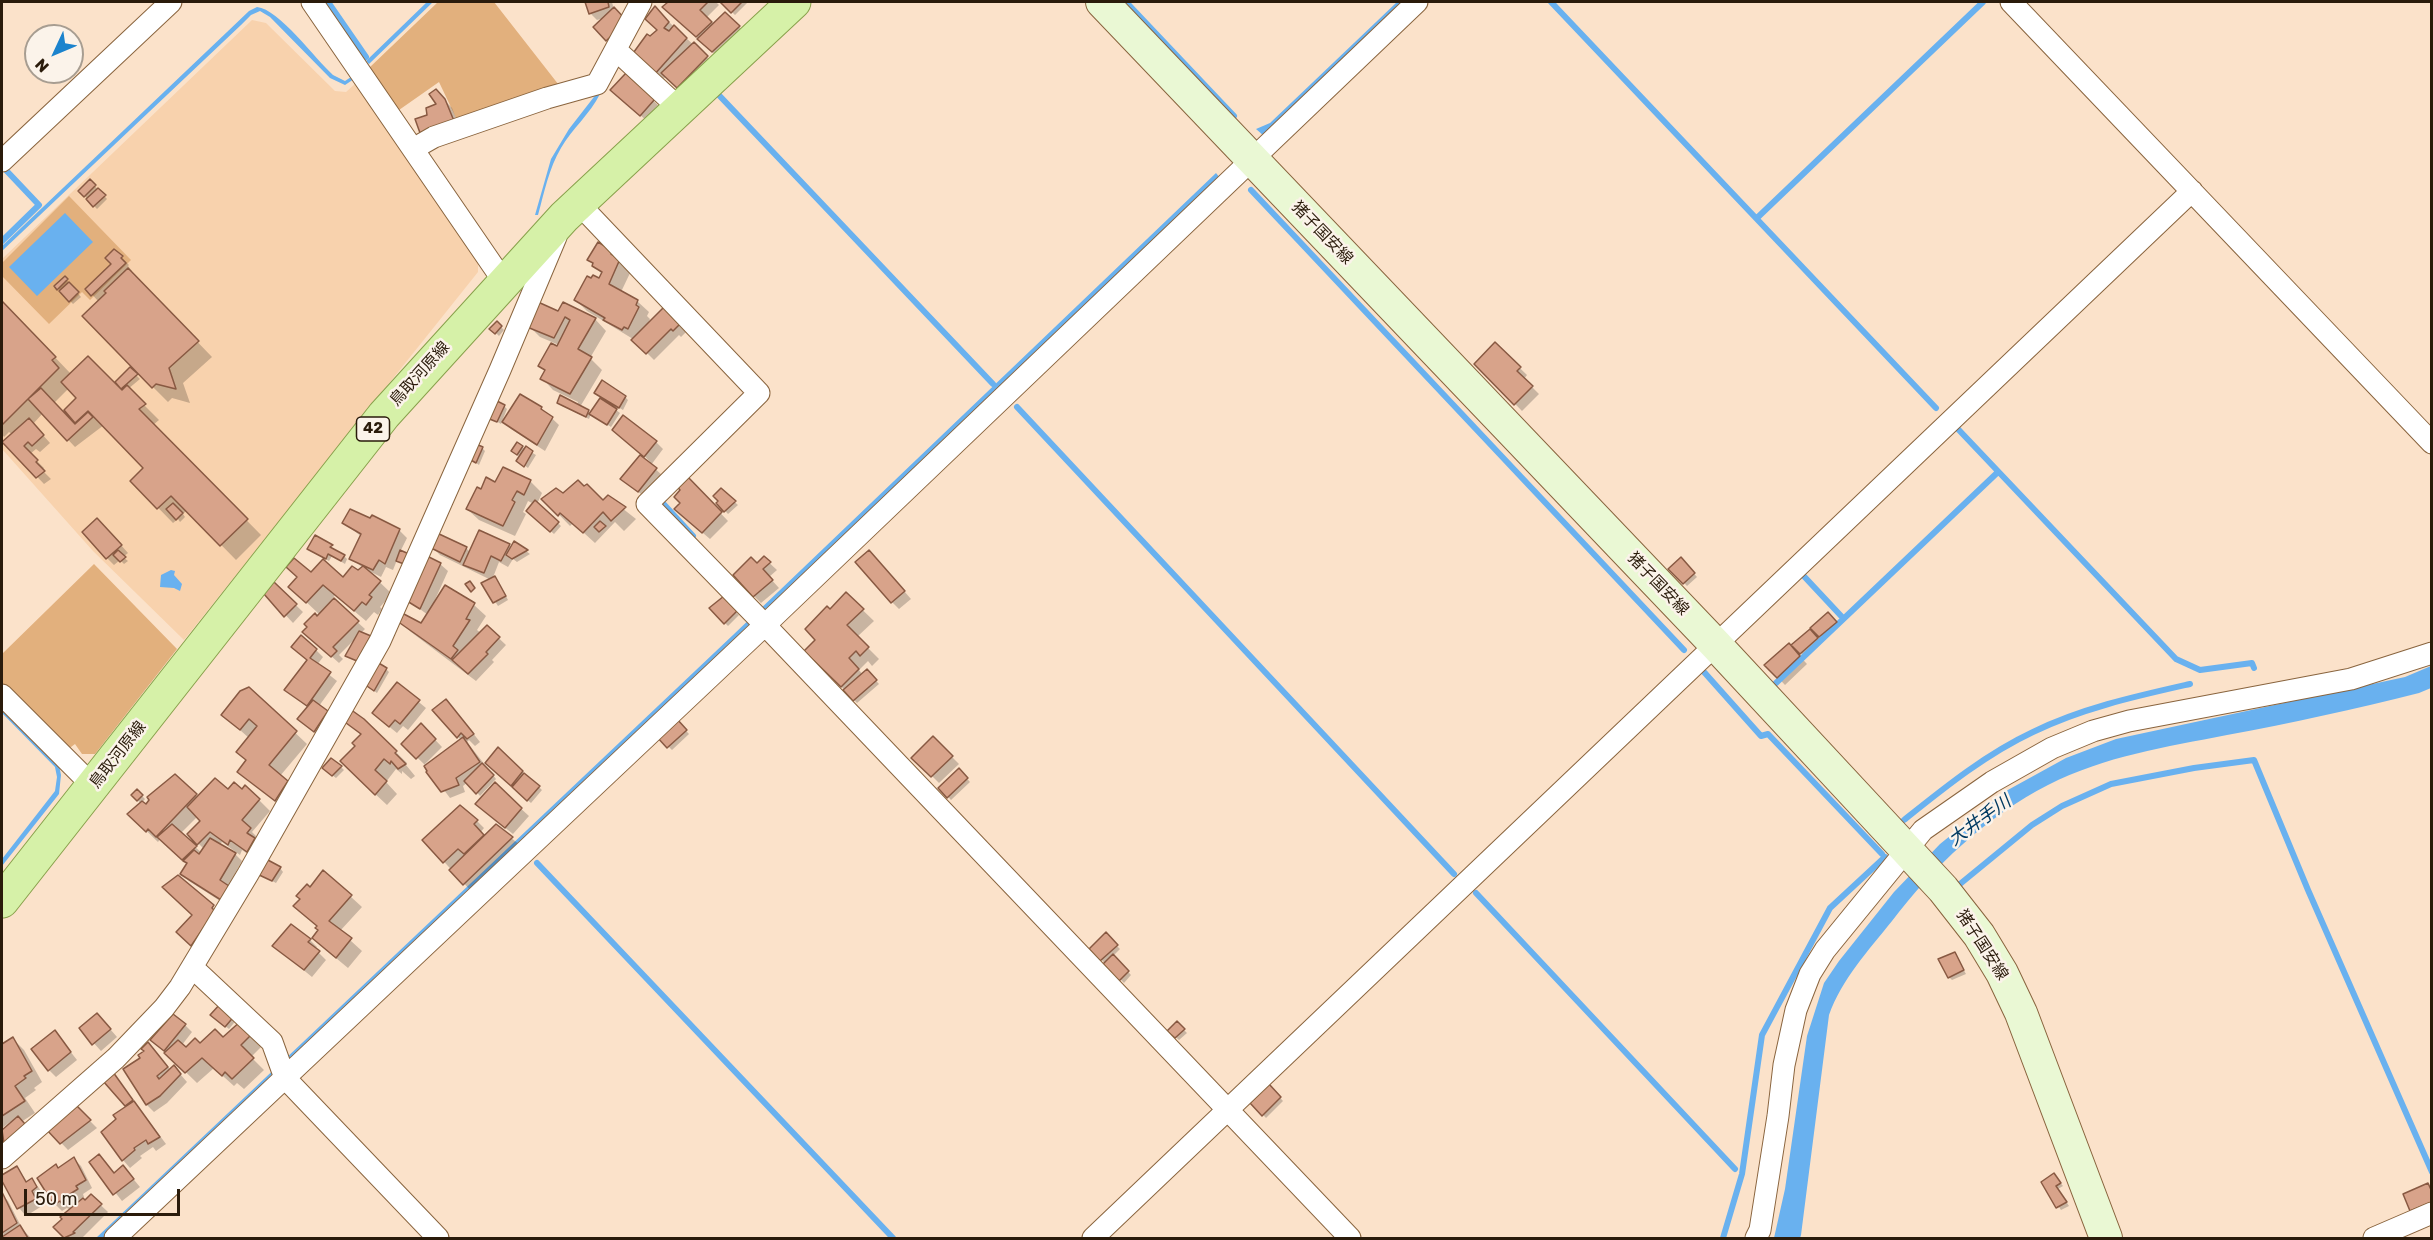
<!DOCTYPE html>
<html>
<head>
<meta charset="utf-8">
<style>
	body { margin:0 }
	#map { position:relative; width:2433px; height:1240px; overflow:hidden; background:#fbe2ca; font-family:Rubik,sans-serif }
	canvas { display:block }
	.frame { position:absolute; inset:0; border:3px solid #2a1b0b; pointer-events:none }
	.north { position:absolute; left:24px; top:24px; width:60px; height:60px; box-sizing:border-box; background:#fbf3ea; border:2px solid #a79d91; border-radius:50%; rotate:226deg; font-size:16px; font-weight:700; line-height:24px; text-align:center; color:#2a1b0b }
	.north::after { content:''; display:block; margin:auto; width:21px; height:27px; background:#1b83cd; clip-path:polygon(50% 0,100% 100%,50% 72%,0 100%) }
	.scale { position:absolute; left:24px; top:1189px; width:156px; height:27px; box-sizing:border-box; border:3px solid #2a1b0b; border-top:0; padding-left:8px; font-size:18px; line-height:21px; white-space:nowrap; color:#2a1b0b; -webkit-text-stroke:4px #fbf3ea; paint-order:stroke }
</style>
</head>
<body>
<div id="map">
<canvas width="2433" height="1240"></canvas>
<div class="frame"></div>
<div class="north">N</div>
<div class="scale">50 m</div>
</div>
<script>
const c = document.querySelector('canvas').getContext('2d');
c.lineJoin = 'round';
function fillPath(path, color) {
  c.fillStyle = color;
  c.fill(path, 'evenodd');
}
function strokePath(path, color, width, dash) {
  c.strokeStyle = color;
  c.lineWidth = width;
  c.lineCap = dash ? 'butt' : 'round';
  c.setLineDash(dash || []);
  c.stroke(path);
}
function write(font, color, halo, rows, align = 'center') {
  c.font = font + ' Rubik,"Noto Sans JP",sans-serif';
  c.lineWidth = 5;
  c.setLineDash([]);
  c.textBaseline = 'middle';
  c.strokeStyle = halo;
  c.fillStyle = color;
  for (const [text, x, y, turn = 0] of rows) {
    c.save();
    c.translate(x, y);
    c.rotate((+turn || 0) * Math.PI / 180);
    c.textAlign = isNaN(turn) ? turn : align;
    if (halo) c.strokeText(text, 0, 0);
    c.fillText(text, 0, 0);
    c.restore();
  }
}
fillPath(new Path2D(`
	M252,20L266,23L335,91L346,92L356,83L478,261V272L184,640L93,551L2,449V259Z`), '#f8d2ad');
fillPath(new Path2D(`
	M438,2H494L562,89L458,122L439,82L399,110L369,68Z
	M69,196L131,260L90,300L82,292L49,324L2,276V263Z
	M94,564L177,649L95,754H82L75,744L67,750L2,686V654Z`), '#e2b07d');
fillPath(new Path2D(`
	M427,2H433L369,64L366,61Z
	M1397,2H1405L1264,136L1256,129L1270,123Z
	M257,7C279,9 315,59 333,75L345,81L351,77L354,79L345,85L330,78L270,17L260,11L251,15L241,25L2,251V246L227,32L249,11Z
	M597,93L600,94C590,114 572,129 561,148C549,168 544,193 538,215H535L551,159L569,129Z
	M1216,173L1220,178L104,1238H96L733,635Z
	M65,213L93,242L37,296L9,267Z
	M171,570L175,571L174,575L182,584L180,591L174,588L160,587L161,575Z
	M2431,666V688L2419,693C2355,709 2292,723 2227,735C2166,747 2105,756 2048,785C1987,816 1933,867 1892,921C1868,951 1842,979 1829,1015L1801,1235L1800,1238H1774L1785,1189L1807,1036L1824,983L1839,961L1894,892L1940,844L2006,791L2066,758L2116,739L2405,677Z
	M2,707L59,765L61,775L59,794L2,866V859L55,791L57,777L55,767L2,713Z`), '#69b1ef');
fillPath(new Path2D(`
	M586,2H612L614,10L615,47L595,27L604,18L597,20L590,13Z
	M670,2H716L719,5L706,18L714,25L725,14L747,34L720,59L664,7Z
	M722,2H748L735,15Z
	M655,9L714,64L685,94L666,76L662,81L640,63L650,39L659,30Z
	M626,75L661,108L648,122L620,97Z
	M436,91L452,108L460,128L429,116L438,104Z
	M90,181L107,199L97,209L80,191Z
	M115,251L129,265L128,266L132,271L131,273L212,357L183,383L190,403L172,398L168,402L153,387L99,302L87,289L113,264Z
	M612,252L631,271L621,292L637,301L649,312L647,316L650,319L647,326L666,307L688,330L681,337L679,335L654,360L633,339L587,311L576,300L600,281L602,274L589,260Z
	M65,278L81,297L73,304L56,286Z
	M2,302L71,374L122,392L124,390L117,382L130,369L140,379L128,389L159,420L153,425L261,535L236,560L187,510L183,514L185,517L180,522L178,519L173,523L132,481L146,468L104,425L75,447L43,413L33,424L50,443L40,452L36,449L30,454L44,468L42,470L51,479L44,484L4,442L13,435L9,432L4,437L2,434ZM69,388L78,398L66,410L78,424L76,426L54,403Z
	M559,313L595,319L606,331L590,358L602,370L580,407L591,414L616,410L620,413L611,427L591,414L589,419L562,406L559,403L577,405L578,402L553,390L542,378L546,372L540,365L559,345L540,337L529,326Z
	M497,323L504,330L499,336L492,329Z
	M1495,344L1527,375L1524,379L1539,394L1522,411L1476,364Z
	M599,396L625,397L628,400L623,410Z
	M504,406L507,409L501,424L489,417Z
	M541,408L559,425L545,451L511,429L504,422Z
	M656,442L663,449L651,465L663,476L646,498L622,479L649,464L650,462L640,451Z
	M517,444L536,455L528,468L519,461L520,457L516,454Z
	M482,448L485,451L479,465L471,459Z
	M503,469L530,481L542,493L537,504L561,526L554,534L528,511L534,504L528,501L523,512L526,514L515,536L479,520L467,509L482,491L496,484Z
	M686,477L728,521L710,539L683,516L682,490Z
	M584,488L603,502L608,497L636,519L624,531L615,522L595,543L573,523L570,526L544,499Z
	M721,490L738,505L728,514L718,503Z
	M372,517L400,531L407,538L400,552L408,567L397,560L393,570L386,567L381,577L367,570L392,594L380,607L382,609L378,615L374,612L366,621L335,595L332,599L365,629L361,633V663L347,655L355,639L339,655L343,659L339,663L312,639L317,618L320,615L302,598L311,574L343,579L363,568L351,558L362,537L344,523L370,520Z
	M105,527L128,553L123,557L128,561L124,564L120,560L114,565L107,558Z
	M316,537L344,556L347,559L345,564L332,556L329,561L312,552L308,549Z
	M515,543L530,554L517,562L513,559L508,567L499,562L492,580L498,581L508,600L498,606L484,584L491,580L440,555L433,548H466L470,552L509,545L512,548Z
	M764,558L777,570L769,577L779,588L761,603L754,596L757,565Z
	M876,559L911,599L899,609L892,602Z
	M1681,559L1697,577L1687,586L1671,569Z
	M440,564L448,571L434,602L435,603L446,587L474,605L486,616L477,630L481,633L487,627L506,645L492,660L494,662L476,681L411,632L399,621L422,625L428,615L409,601Z
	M274,584L303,612L293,623L266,594Z
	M846,594L874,621L857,637L879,659L872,666L868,661L859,670L863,675L867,671L879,684L857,703L807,651L818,640L830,611Z
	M723,598L739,615L728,626L711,609Z
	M1828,614L1839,626L1823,639L1813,628Z
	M1810,631L1820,642L1804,656L1794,645Z
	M1789,645L1807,664L1785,685L1766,665Z
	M293,647L316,650L323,657L317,665L337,681L319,706L334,720L322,738L299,719L308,708L286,690L308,661Z
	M386,669L389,672L377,693L369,687Z
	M397,684L426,708L408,730L403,726L397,733L381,720Z
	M249,689L307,744L280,776L298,793L287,811L239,772L248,761L249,738L223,715Z
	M453,708L480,742L475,746L469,740L467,742L496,779L480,796L468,782L463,786L465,792L450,798L425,765L403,744L421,725L442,747L425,764L426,766L461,740L434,710Z
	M344,720H363L407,763L406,765L415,776L411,779L402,771V774L396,769L386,782L397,794L387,805L358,778L357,746L362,736Z
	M677,721L689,734L672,750L659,737Z
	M933,738L959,764L939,783L914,758Z
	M498,749L542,790L531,803L494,771Z
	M341,767L344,770L336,778L327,771Z
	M959,770L970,782L951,800L940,788Z
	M175,776L198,798L228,791L259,800L270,811L252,832L261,841L259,862L242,850L240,855L222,842L219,845L234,853L242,861L228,886V906L189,881L182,874L188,864L160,839L158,842L129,814L141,804L133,795L137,791L145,799L142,803L146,806ZM198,816L202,821L189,834L204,849L202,853L180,834Z
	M495,785L529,816L513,834L484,811Z
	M477,821L484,828L480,833L485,838L496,826L520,845L471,891L424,840Z
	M280,868L283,872L276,883L259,874Z
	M310,889L350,896L362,907L340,931L362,951L348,968L325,949Z
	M292,926L310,940L317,947L315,949L326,960L312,977L274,946Z
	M1106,935L1120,949L1113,956L1131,975L1124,983L1091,949Z
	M1954,953L1966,974L1952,980L1949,977Z
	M215,1018H238L229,1029Z
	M104,1022L117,1037L101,1051L81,1029Z
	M242,1022L264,1044L251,1057L264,1070L244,1089L237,1083L234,1086L214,1068L197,1083L160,1047L185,1025L192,1032L182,1045L185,1049L223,1039Z
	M1177,1023L1187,1033L1179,1040L1169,1031Z
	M55,1032L77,1060L56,1077L49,1070Z
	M13,1039L24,1050L42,1082L34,1088L36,1090L25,1098L35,1113L21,1122L8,1145L2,1138V1132L12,1123L10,1122L2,1128V1046Z
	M148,1044L171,1070L174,1067L187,1082L167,1103L154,1112L147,1105L125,1070L142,1058Z
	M116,1077L166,1144L156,1151L153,1147L140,1156L142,1158L130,1168L123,1160L118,1120L128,1107L105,1081Z
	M1269,1086L1283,1101L1266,1118L1252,1103Z
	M75,1106L97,1128L68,1150L48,1129Z
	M74,1159L81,1166L92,1188L83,1194L84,1197L81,1199L85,1202L91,1196L108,1212L82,1238H66L55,1227L70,1210L67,1208L62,1211L55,1204L39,1178L59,1169Z
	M91,1162L115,1174L130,1175L140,1187L122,1201Z
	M17,1167L28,1183L32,1180L39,1188L43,1195L38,1199L42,1206L26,1216L19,1208L2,1178Z
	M2054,1175L2063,1186L2058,1189L2069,1206L2061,1210L2043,1183Z
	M2,1194L8,1201L23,1230L31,1238H2Z`), '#0003');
strokePath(new Path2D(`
	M328,2L366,57
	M1126,2L1234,116
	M1551,2L1936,408
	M715,91L993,384
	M1251,190L1684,650
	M1758,217L1983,2
	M2,241L39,205L3,167
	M1017,407L1454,874
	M1957,428L2176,659L2200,670L2252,663L2254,668
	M660,497L659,499L693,536
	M1800,572L1843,618
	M1704,672L1761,736L1768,734L1882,854
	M1776,683L1998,472
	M1904,820C1944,788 1986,754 2033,732C2082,708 2137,696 2190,684
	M537,863L893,1238
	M1960,884L2032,825L2062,806L2111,784L2194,768L2254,760L2308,890L2432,1172
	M1476,893L1735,1169
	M1723,1238L1742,1174L1762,1035L1830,908L1885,857`), '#69b1ef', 6);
const building = new Path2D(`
	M585,2H608L609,7L589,14Z
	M668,2H708L700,10L712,22L696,37L662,7Z
	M720,2H742L731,13Z
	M655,6L669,22L664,28L669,31L674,25L687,38L654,75L631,56L647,34L650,36L657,30L645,19Z
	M614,7L627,21L606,41L593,27Z
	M725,12L740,26L712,52L697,39Z
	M694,42L708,56L677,88L661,73Z
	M626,73L655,99L640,116L610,90Z
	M436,89L445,99L454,121L420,133L415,119L427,115L426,108L436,104L429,94Z
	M90,179L96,185L84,197L78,191Z
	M98,188L106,195L93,207L86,199Z
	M598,242L613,251L611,254L620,259L609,284L638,300L636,305L639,307L628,329L624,327L622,330L603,320L605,318L574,300L587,276L591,278L593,275L599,278L602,272L592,266L593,263L587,260Z
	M114,249L123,256L121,258L126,263L91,296L85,289L111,264L105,258Z
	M128,268L199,341L169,368L176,389L156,384L152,388L82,316L106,293L104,291Z
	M65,276L68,279L57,290L54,286Z
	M69,282L79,292L69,302L59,291Z
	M2,301L56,357L52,360L59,368L2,425Z
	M538,302L558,311L563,302L596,318L578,349L592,357L570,394L540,379L545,370L538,366L551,343L557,346L570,320L565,317L554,338L527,327Z
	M666,305L682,322L673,331L671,329L646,354L631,340Z
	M497,321L502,326L495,334L489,329Z
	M1495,342L1521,367L1517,371L1533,386L1514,405L1474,364Z
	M88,356L122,390L127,385L146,404L139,409L248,519L220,546L171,496L157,509L130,481L143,468L88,411L75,423L64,410L76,398L61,382Z
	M130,367L138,374L121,389L115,382Z
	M602,380L626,396L619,408L594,393Z
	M41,388L75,424L88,412L93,417L67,441L28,399Z
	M520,394L542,407L541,409L553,417L537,445L502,422Z
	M560,395L589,410L586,417L557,403Z
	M600,398L617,409L607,425L589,414Z
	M495,400L505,405L497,422L487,418Z
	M623,415L657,441L644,457L612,430Z
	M29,418L44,435L32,446L28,442L24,446L38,460L36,462L45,471L36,478L2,442Z
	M517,442L523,446L517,455L511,451Z
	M476,444L483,447L476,463L469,459Z
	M526,446L533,451L524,467L516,461Z
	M640,455L657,468L638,492L620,479Z
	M503,467L531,480L524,495L517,491L512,500L515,502L503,526L466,509L477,487L481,489L486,477L495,482Z
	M686,475L722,512L702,533L674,509L680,503L674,497L680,490L676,485Z
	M578,480L584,486L587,484L603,500L608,495L626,507L611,521L603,512L583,533L560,513L558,516L541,499L556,488L563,493Z
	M721,488L736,501L724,512L716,503L718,501L713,496Z
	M535,500L559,522L550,532L526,511Z
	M173,503L183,513L176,520L166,509Z
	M350,509L370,518L372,515L400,529L385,564L379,560L373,570L349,559L361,534L342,523Z
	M97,518L122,545L106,559L82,532Z
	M600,521L606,526L599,532L594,527Z
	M479,530L510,544L501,561L491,556L484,573L463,565Z
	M437,533L467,547L460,562L431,548Z
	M315,535L333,545L330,547L345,555L341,561L328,554L326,559L307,549Z
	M514,541L528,550L512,559L506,555Z
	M118,550L126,557L120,562L113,555Z
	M400,550L409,554L404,564L396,561Z
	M869,550L905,591L891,603L855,562Z
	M427,556L441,563L420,609L407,601Z
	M764,556L771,562L763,569L773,580L753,597L733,575L751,557L757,563Z
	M1681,557L1695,573L1683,584L1668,569Z
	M294,558L311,572L323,559L343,577L352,566L358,570L363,566L381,581L369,595L372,597L366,605L362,602L354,611L323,585L306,603L288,587L297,577L286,567Z
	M495,576L506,596L493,603L481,583Z
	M470,581L475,588L471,592L465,584Z
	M274,582L297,604L284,617L264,594Z
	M445,585L475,603L466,619L470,620L453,646L458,650L451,659L397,621L402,613L421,623Z
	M846,592L864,609L847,625L869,647L860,656L856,651L849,658L859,669L841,687L804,651L815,640L805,629L827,606L830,609Z
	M724,596L737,611L724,624L709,608Z
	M334,598L359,621L333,647L337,651L331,657L302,632L307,627L304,624L315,613L317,616Z
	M1828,612L1837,622L1819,637L1810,628Z
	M487,625L500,637L486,652L488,654L468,674L452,660Z
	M1810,629L1818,638L1800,654L1791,645Z
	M359,631L371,636L357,661L345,656Z
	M301,635L317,649L310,658L331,672L307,706L284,690L307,660L291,647Z
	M1789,643L1800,656L1777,678L1764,665Z
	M377,662L387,668L374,691L364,684Z
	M867,669L877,680L853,701L843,690Z
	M397,682L420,700L400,724L395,720L389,727L372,713Z
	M249,687L297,731L269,765L288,781L275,801L237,772L246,760L236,752L257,726L249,719L240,730L221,715L240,691Z
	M446,699L474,734L467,739L461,733L457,738L432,710Z
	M313,700L328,711L314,732L297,719Z
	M350,709L364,719L397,751L395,753L406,764L398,769L391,761L390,764L384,759L375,770L387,781L375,795L340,761L355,746L352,743L361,734L342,720Z
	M677,719L687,730L667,748L657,737Z
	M421,723L436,739L416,759L401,744Z
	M933,736L953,756L931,777L911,758Z
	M463,737L480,762L456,778L459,785L441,792L426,772L427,771L424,766Z
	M498,747L523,771L511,786L485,763Z
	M331,758L342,766L332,776L322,768Z
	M482,763L494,775L476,794L464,781Z
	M959,768L968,778L947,798L938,788Z
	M524,773L540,786L527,801L512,787Z
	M175,774L197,794L156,837L148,829L146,832L127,814L142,801L146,804L149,800L147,797Z
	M215,778L228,789L234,782L242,789L245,785L260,799L242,820L251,828L247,833L255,838L247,852L230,840L228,845L210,832L197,845L187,834L200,821L187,807Z
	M495,782L522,808L505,828L475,804Z
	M137,789L143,795L137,801L131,795Z
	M460,805L478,820L474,824L484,835L464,854L458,849L443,863L422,840Z
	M172,824L197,846L182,860L157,837Z
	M496,824L513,837L463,885L449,870Z
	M210,838L236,853L220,880L229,886L221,900L180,874L187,863L183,861L194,850L199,854Z
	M266,859L281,867L272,881L257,874Z
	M323,870L352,895L329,921L352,938L336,958L312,938L318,930L315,928L317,926L293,906L300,899L296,896L307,884L310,887Z
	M178,875L214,905L212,908L215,911L191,946L176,932L192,915L162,887Z
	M291,924L311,939L308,942L320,951L304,970L272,946Z
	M1106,932L1118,945L1100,961L1089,949Z
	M1955,952L1964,970L1948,978L1938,959Z
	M1113,954L1129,971L1119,981L1103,964Z
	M221,1003L236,1014L225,1027L210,1015Z
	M97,1013L111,1029L92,1045L79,1028Z
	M173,1014L186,1024L164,1051L150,1040Z
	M242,1020L254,1032L241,1045L254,1058L232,1079L225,1072L222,1076L202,1058L185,1073L164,1053L178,1040L186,1047L195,1038L200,1043L215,1029L223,1037Z
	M1177,1021L1185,1029L1175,1038L1167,1031Z
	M55,1030L71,1052L48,1071L31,1049Z
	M13,1037L32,1071L24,1076L26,1078L15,1086L25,1101L2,1116V1044Z
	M148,1042L168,1067L157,1076L159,1079L174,1065L181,1074L160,1096L146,1105L123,1069L140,1058L138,1055L144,1051L141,1049Z
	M113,1072L133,1100L125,1106L103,1081Z
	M1269,1084L1281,1097L1262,1116L1250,1103Z
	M134,1101L160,1137L148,1144L146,1140L134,1148L135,1150L122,1161L101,1132L116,1119L113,1115Z
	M75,1104L91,1120L60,1144L46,1129Z
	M18,1116L25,1124L4,1143L2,1130Z
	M99,1154L114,1173L123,1165L134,1179L113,1195L89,1162Z
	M74,1157L86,1180L76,1186L78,1189L70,1194L72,1197L62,1204L60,1201L54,1205L37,1178L56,1164L58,1168Z
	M17,1166L26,1182L32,1178L37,1187L32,1191L36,1199L17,1209L2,1181V1175Z
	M2054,1173L2061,1183L2056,1186L2067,1202L2056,1208L2041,1182Z
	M2428,1183L2432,1192V1202L2410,1211L2403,1194Z
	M2,1192L17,1223L2,1233Z
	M91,1194L102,1204L73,1232L75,1233L64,1238L53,1227L62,1219L60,1217L83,1198L85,1200Z
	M20,1225L28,1238H2V1237Z`);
fillPath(building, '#d8a38a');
strokePath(building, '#885942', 1.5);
const minor = new Path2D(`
	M312,2L504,282
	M2011,2L2432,443
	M616,50L680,109
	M413,149L434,137L547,98L597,84L641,2
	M2,161L171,2
	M578,203L759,393L647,504L765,625L1350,1238
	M2,695L93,786
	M192,967L272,1042L285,1078L438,1238
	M2,1158L116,1058L164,1008L180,987L248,874L380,641L500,370L556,237
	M115,1238L765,625L1417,2
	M1093,1238L2192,191
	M1756,1238L1760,1230L1778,1116L1784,1065L1796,1010L1810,974L1825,950L1923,830L1992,782L2052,748L2093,731L2129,721L2351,679L2432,653
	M2374,1238L2432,1213`);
const secondary = new Path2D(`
	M1102,2L1716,645L1943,889L1979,935L2002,973L2021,1013L2106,1238`);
const primary = new Path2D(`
	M2,901L384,415L564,217L794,2`);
strokePath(minor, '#89643e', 23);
strokePath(secondary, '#89643e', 34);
strokePath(primary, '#88a04b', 35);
strokePath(minor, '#fff', 21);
strokePath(secondary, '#eaf8d4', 32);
strokePath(primary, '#d6f1a8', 33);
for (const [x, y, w] of [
	[373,429,33]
]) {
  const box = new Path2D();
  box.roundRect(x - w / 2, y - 12, w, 24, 4.5);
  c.fillStyle = '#fbf3ea';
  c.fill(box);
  strokePath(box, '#2a1b0b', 1.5);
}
write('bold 15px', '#2a1b0b', null, [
	["42",373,429]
]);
write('16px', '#2a1b0b', '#fbf3ea', [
	["猪子国安線",1322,233,46],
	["鳥取河原線",420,374,-48],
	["猪子国安線",1658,584,46],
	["鳥取河原線",118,755,-52],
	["猪子国安線",1982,945,57]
]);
write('italic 18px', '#003a61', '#fbf3ea', [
	["大井手川",1980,821,-36]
]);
</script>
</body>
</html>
